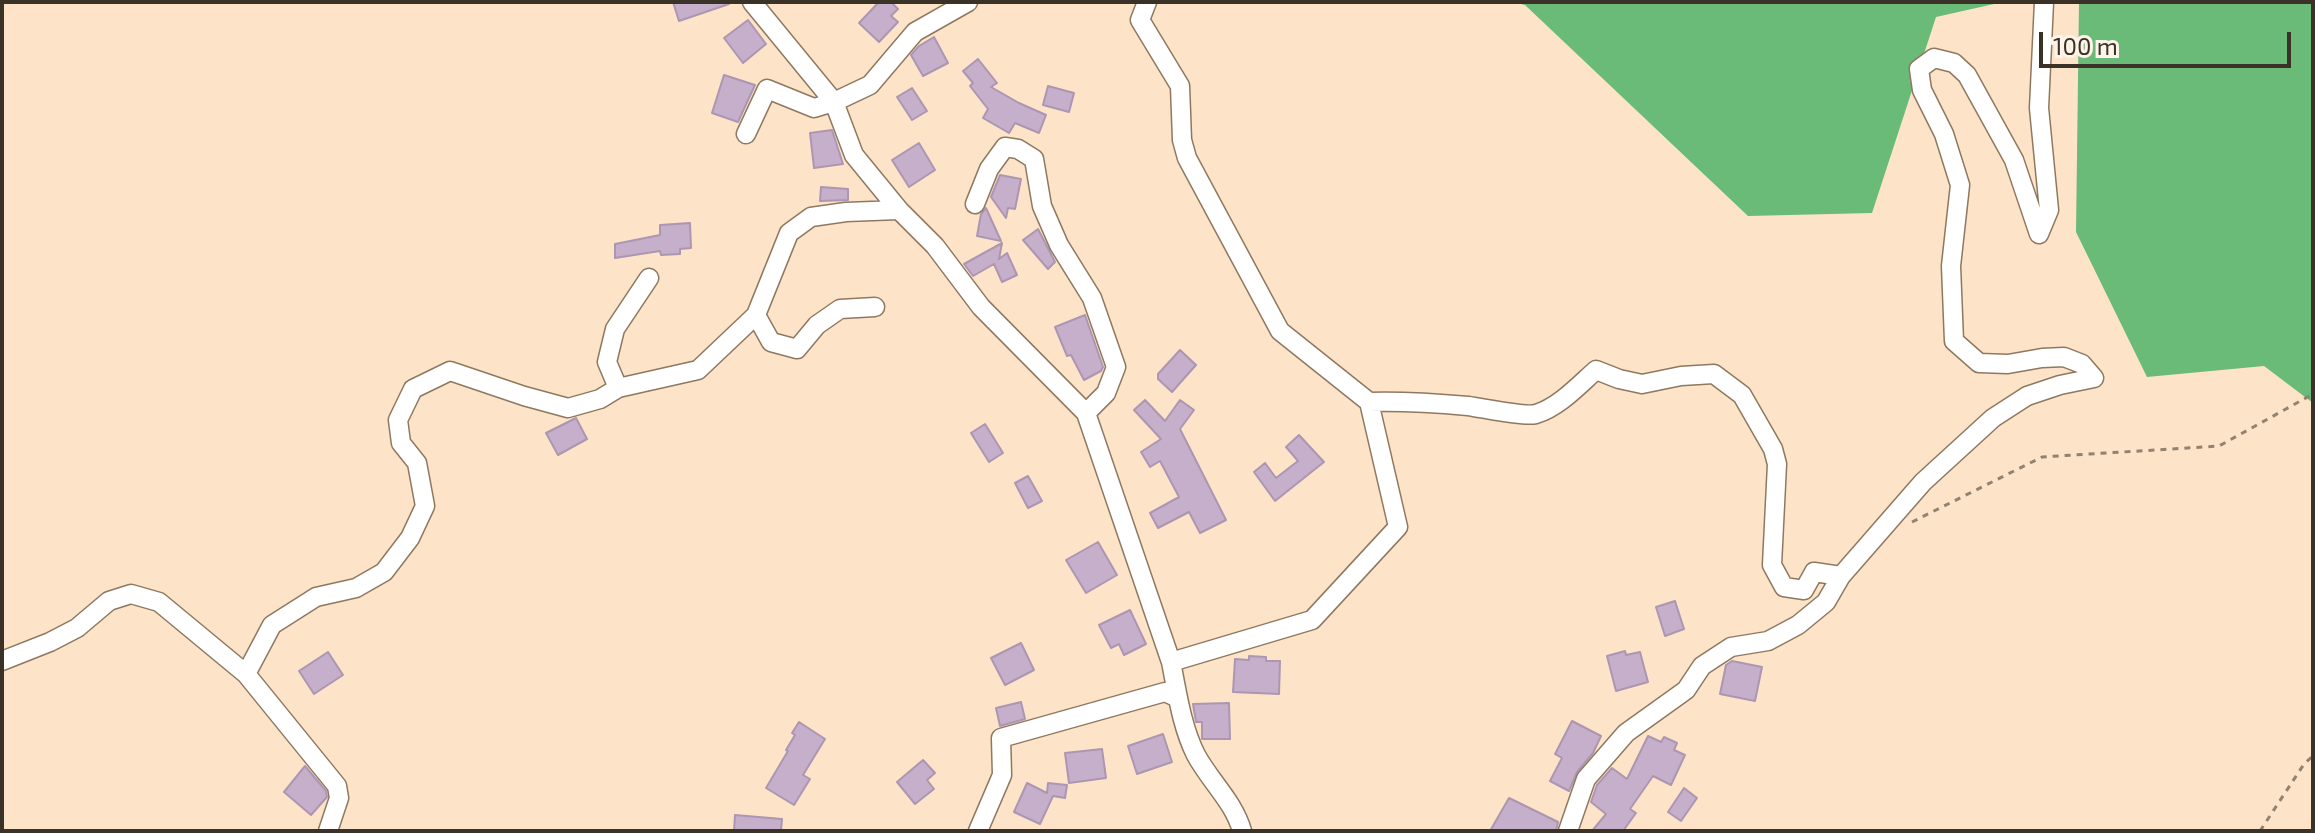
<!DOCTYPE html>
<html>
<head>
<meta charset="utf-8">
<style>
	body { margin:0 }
	#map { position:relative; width:2315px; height:833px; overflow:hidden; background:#fde4c9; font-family:"Exo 2",sans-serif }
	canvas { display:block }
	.frame { position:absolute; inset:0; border:4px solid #3b3227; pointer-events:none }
	.scale { position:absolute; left:2039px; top:32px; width:252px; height:36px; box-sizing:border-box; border:4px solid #3b3227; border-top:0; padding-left:10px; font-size:24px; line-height:28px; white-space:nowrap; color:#3b3227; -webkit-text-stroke:6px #fef4e9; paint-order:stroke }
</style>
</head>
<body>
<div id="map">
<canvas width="2315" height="833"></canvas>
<div class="frame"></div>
<div class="scale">100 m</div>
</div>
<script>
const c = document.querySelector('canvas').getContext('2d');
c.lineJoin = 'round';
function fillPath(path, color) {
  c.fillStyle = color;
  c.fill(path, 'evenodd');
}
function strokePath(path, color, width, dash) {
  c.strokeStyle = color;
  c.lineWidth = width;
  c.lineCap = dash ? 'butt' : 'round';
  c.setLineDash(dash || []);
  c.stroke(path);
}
fillPath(new Path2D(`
	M1513,2H2003L1936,17L1872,213L1748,216L1525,5Z
	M2079,2H2313V403L2264,366L2147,377L2076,232Z`), '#6aba78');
const building = new Path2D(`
	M673,2H729V4L679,21Z
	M879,2H891L898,9L891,16L898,22L879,42L859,23Z
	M748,20L766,44L743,63L724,38Z
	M934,37L948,63L923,76L911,55L919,46Z
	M978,59L997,83L991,87L1019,103L1046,115L1039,133L1015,123L1009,133L983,118L988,109L970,86L973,83L963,71Z
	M724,75L755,85L738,122L712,113Z
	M1048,86L1074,93L1069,112L1043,105Z
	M912,88L927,111L912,120L897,97Z
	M832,130L843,164L814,168L810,133Z
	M919,143L935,170L909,187L892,160Z
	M1000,175L1021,179L1015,209L1008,208L1006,218L991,197Z
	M821,187L848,189V200L820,201Z
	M986,208L1001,241L977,236L981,214Z
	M690,223L691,248L680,249V254L661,255L660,251L615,258V244L660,235V225Z
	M1038,229L1055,262L1048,269L1023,240Z
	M1002,243L999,259L1007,253L1017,275L1002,282L994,264L973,276L964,264Z
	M1085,315L1103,367L1101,371L1084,380L1071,355L1067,356L1055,327Z
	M1180,350L1196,365L1172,392L1158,379V374Z
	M1145,400L1165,421L1180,400L1194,410L1180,429L1226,520L1200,533L1189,512L1158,528L1150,513L1179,497L1160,461L1150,467L1141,452L1161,439L1134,410Z
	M576,418L587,439L558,455L546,433Z
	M985,424L1003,453L989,462L971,433Z
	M1299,435L1324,462L1275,501L1254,472L1265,463L1276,478L1298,461L1286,447Z
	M1028,476L1042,501L1028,508L1015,483Z
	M1098,542L1117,575L1086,593L1066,560Z
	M1675,601L1684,629L1665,636L1656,607Z
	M1130,610L1146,644L1124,655L1119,644L1111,648L1099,625Z
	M1021,643L1034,670L1005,685L991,658Z
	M1625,651L1626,655L1640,652L1648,682L1616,691L1607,656Z
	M328,652L343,675L314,694L299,671Z
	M1249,656L1266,657V661H1280L1279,694L1233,692L1235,659L1249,660Z
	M1732,661L1762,667L1755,701L1720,694L1726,665Z
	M1021,702L1025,719L1000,726L996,708Z
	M1229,703L1230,739H1202V722H1196L1193,704Z
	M1572,721L1601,736L1593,753L1577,772L1569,791L1550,781L1562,758L1555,754Z
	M799,722L825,739L803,775L810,779L794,805L766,788L788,751L786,750L795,735L792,733Z
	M1163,734L1172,762L1137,774L1128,746Z
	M1648,736L1661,742L1664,737L1677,743L1674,750L1685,755L1671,785L1653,776L1630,809L1636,813L1623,831H1592L1606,814L1591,802L1597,785L1612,768L1627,779Z
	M1102,749L1106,778L1069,783L1065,753Z
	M923,760L935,773L927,780L934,789L915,804L897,782Z
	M305,766L326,791L327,797L311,815L284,792Z
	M1027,783L1047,793L1048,783L1067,785L1065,798L1053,796L1040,824L1014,812Z
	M1684,788L1697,798L1681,821L1668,812Z
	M1509,798L1558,822L1556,831H1490Z
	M735,815L782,819L781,831H734Z`);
fillPath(building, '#c5afca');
strokePath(building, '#ac96b1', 2);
const minor = new Path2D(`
	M752,2L834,102L854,155L899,210L935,246L981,307L1086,413L1171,662L1312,620L1398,527L1369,402L1280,331L1187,158L1182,140L1180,86L1140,20L1147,2
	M746,134L767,89L814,108L834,102L870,85L915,32L968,2
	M975,204L989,169L1005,147L1018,149L1034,159L1042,206L1059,245L1092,298L1116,367L1106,393L1086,413
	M756,315L771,342L797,349L817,325L840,309L875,307
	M618,388L607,362L615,329L649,278
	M1369,402C1403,401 1434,403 1468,406C1483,408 1524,417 1536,414C1559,407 1579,385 1596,370L1619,379L1642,384L1681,376L1714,374L1742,395L1773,449L1777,464L1772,565L1784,587L1804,590L1814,572L1841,576L1923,482L1993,418L2027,396L2060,385L2094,378L2082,364L2064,357L2042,358L2008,364L1979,363L1954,341L1951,266L1960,185L1944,134L1922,90L1919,69L1934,58L1954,63L1967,75L2014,160L2039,234L2049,210L2039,108L2044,2
	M2,661L50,642L77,628L109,601L131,594L159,602L246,674L337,786L339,798L328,831
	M1171,662C1177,692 1182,728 1196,755C1210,781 1234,802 1242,831
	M246,674L272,625L316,597L356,588L384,572L410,538L425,506L417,463L401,443L398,420L413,389L450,371L524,396L568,408L600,399L618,388L698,370L756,315L789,233L811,217L846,212L899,210
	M978,831L1002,775L1001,738L1165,692L1178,698
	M1568,831L1586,779L1626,733L1686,690L1702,666L1731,647L1768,641L1798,625L1826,602L1841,576`);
strokePath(minor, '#8e785f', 21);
strokePath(new Path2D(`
	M1912,522L2042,457L2219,446L2313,394
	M2260,831L2304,764L2313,756`), '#928270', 3, [6, 6]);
strokePath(minor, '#fff', 18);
</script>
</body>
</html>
